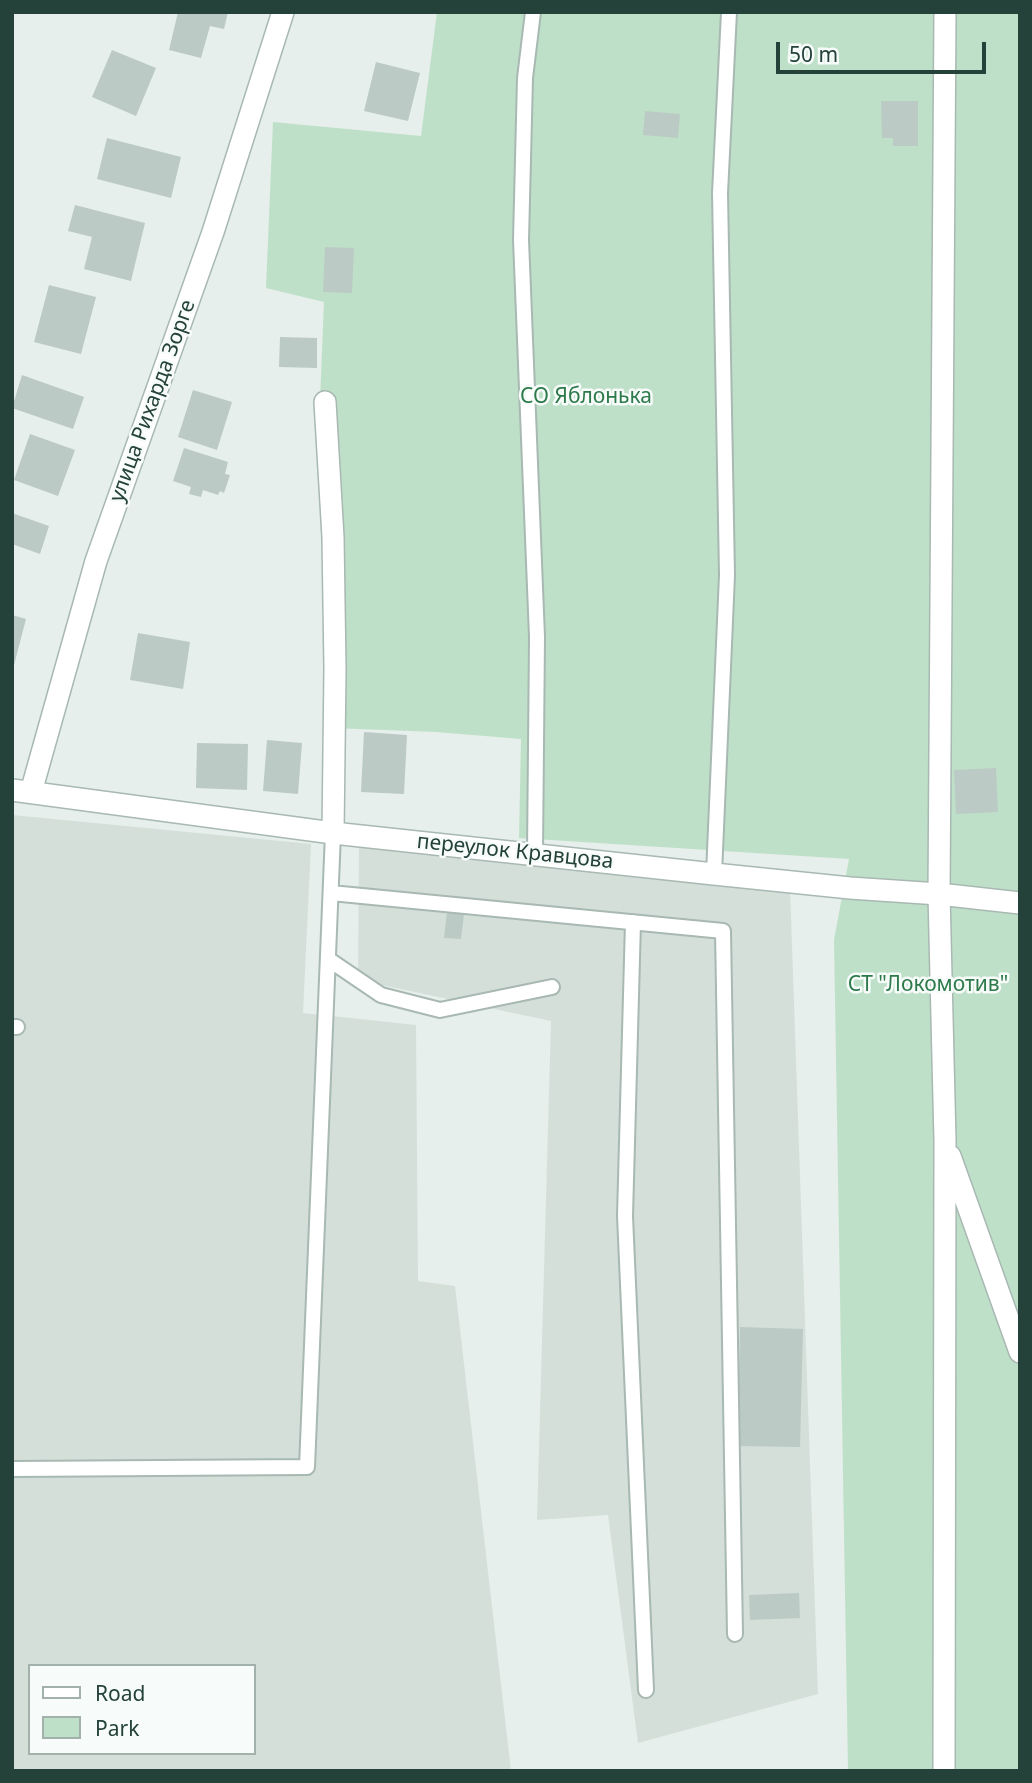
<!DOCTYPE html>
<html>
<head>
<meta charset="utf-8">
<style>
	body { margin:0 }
	#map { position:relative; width:1032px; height:1783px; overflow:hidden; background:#e6efeb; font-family:"Noto Sans",sans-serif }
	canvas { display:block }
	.frame { position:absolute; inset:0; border:14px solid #24423a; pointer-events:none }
	.legend { position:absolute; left:28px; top:1664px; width:228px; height:91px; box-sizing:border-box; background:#f7fbf9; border:2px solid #a3b1ad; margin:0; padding:9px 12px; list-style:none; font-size:21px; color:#24423a }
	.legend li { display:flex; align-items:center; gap:14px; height:35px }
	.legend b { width:35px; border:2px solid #a3b1ad }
	.scale { position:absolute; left:776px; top:42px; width:210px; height:32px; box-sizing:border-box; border:4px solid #24423a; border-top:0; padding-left:9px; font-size:21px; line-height:24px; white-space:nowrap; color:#24423a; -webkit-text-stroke:5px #f7fbf9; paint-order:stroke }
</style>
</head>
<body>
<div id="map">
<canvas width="1032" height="1783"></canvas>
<div class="frame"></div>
<ul class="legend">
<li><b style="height:9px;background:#fff"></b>Road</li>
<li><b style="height:19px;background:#bfe0c8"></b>Park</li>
</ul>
<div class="scale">50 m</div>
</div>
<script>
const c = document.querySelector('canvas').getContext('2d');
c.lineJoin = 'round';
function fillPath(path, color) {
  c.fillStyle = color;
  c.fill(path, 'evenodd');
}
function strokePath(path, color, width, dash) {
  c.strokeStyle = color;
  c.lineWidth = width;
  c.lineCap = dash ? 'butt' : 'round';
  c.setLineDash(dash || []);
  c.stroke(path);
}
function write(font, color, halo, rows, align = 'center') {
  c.font = font + ' "Noto Sans",sans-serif';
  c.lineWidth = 5;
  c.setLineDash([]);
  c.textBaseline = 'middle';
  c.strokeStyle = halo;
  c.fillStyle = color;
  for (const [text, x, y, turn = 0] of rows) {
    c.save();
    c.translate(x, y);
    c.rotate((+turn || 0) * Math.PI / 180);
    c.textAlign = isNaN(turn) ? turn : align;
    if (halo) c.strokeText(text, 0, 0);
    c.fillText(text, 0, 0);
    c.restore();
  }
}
fillPath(new Path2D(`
	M12,815L311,844L303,1013L416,1025L418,1281L455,1286L511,1771H12ZM30,1666H254V1753H30Z
	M359,842L790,888L818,1694L638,1743L608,1515L537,1520L551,1021L358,980Z`), '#d4dfda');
fillPath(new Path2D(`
	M437,12H1020V1771H848L834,940L849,859L519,838L521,739L436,732L332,728L320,400L324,302L266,288L273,122L421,136Z`), '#bfe0c8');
fillPath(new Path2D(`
	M178,12H228L224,29L210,26L201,58L169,50Z
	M112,50L156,68L136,116L92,97Z
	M376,62L420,73L408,121L364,111Z
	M881,101H918V146H893V138H882Z
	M645,111L680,114L678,138L643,135Z
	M107,138L181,157L171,198L97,179Z
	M75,205L145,223L131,281L84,269L92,237L68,231Z
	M325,247L354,248L352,293L323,292Z
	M49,285L96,297L81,354L34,342Z
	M280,337L317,338V368L279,367Z
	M22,375L84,397L73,429L12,408Z
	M193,390L232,402L217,450L178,437Z
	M30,434L75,450L58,496L14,480Z
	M184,448L228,462L225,474L230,475L224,493L220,491L218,495L203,490L201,497L189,494L191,487L173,481Z
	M12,513L49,526L40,554L12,544Z
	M12,615L26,619L13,669H12Z
	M138,633L190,642L183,689L130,680Z
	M364,732L407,735L404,794L361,792Z
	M267,740L302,743L298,794L263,791Z
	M197,743L248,744L247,790L196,788Z
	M996,768L998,812L956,814L954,770Z
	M447,912L464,914L461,939L444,938Z
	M740,1327L803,1329L800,1447L738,1446Z
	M799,1593L800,1618L750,1620L749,1595Z`), '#bbcac4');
const service = new Path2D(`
	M533,12L525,78L521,240L537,637L535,853
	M714,874L727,575L720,193L729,12
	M331,893L723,931L735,1634
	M633,922L625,1216L646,1690
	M328,959L381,995L440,1010L552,987
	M12,1027H17
	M12,1469L307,1467L333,833`);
const minor = new Path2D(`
	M325,402L333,537L335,669L333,833
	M31,792L96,561L213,232L283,12
	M939,894L1020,903
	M950,1156L1020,1352
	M944,1771L945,1141L939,894L945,12`);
const tertiary = new Path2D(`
	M12,790L333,833L714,874L850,888L939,894`);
strokePath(service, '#a8b8b2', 18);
strokePath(minor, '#a8b8b2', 24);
strokePath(tertiary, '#a8b8b2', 24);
strokePath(service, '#fff', 14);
strokePath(minor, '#fff', 21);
strokePath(tertiary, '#fff', 21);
write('21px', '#2d7a4b', '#f7fbf9', [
	["СО Яблонька",586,397],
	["СТ \"Локомотив\"",928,985]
]);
write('21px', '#24423a', '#f7fbf9', [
	["улица Рихарда Зорге",153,401,-70],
	["переулок Кравцова",515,852,6]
]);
</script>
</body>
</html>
